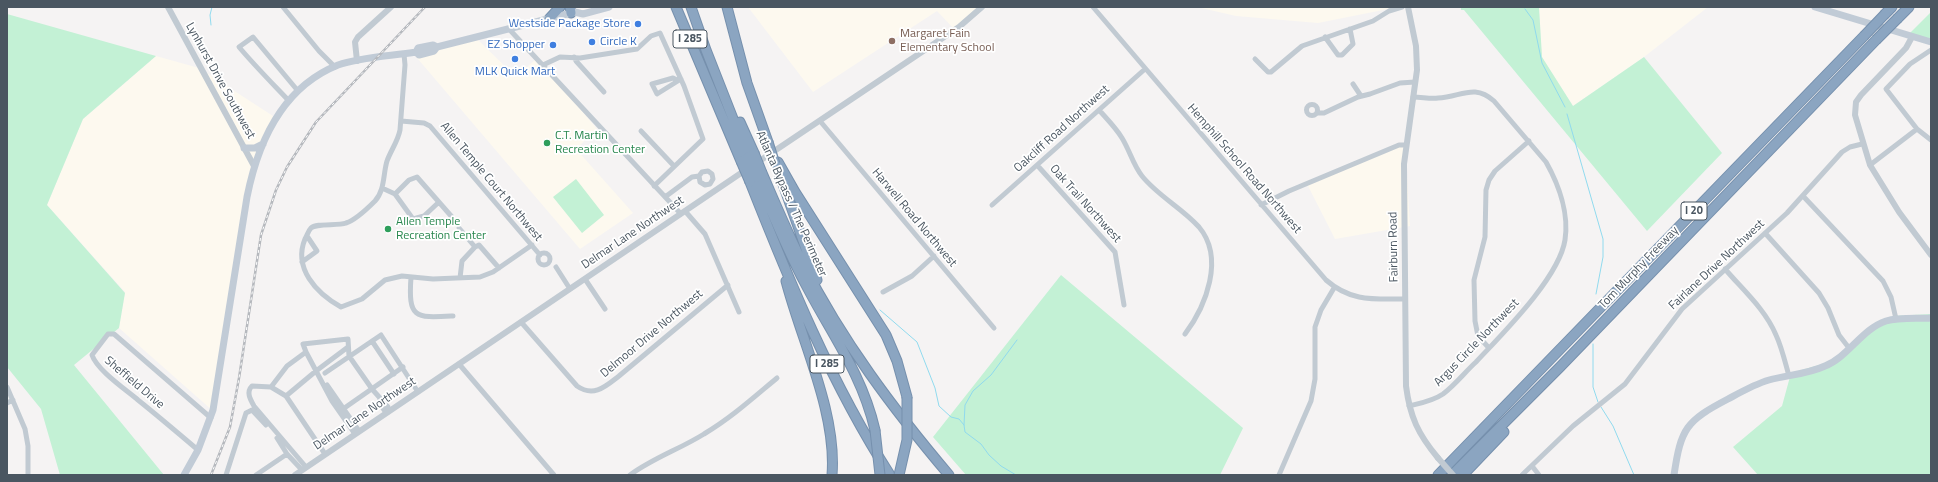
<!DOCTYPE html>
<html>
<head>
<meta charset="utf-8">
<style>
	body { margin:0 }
	#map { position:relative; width:1938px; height:482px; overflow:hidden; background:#f5f3f3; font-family:"Titillium Web",sans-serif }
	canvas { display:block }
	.frame { position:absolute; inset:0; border:8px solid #4a5661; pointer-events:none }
</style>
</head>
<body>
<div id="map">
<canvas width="1938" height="482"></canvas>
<div class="frame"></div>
</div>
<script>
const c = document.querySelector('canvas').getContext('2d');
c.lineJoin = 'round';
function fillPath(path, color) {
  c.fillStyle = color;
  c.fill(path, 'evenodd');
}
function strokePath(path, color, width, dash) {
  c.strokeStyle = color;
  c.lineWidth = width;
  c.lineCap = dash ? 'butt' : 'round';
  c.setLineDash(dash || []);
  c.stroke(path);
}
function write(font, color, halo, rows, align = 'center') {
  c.font = font + ' "Titillium Web",sans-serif';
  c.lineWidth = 3.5;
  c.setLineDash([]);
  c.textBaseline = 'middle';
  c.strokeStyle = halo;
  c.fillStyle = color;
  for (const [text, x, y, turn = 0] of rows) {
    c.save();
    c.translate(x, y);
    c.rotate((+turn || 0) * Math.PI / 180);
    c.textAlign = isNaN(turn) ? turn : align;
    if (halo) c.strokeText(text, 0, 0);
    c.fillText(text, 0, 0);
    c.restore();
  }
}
fillPath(new Path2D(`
	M748,7H986L956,31L937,11L813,92Z
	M1197,7H1398L1318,23L1236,16Z
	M1539,7H1708L1644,57L1573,106L1542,57Z
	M475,37L516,77L537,58L597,129L576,149L633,213L580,249L412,52Z
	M156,56L199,68L273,116L248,188L213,411L119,328L125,292L47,205L83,119Z
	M1405,143L1410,226L1335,239L1306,182Z`), '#fdf9ef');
fillPath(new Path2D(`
	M1461,7H1539L1542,57L1573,106L1644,57L1722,153L1647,231L1464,10H1461Z
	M1931,12V43L1907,36Z
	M7,14L156,56L83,119L47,205L125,293L119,328L74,365L164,475H60L41,409L7,367Z
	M576,179L604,215L582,233L553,197Z
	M1061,275L1243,428L1220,475H966L933,437Z
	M1931,314V475H1758L1733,447L1782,406L1791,373L1833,361L1856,341L1893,316Z`), '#c3f1d5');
strokePath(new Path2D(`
	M1525,9L1533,20L1542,63L1565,107
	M211,25L210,15L212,7
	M1567,114L1603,239V257L1596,294
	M880,310L917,342L935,388L939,406L951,417L959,419L964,425
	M1593,344V387L1598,402
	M1601,407L1613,426L1634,475
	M1016,475L1001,466L989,455L981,444L965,432L964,425L965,405L973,391L991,375L1017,340`), '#90daee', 1);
const motorway = new Path2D(`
	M570,7L571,13
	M676,7L741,161
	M691,7L706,50L748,157
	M727,7L747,83L768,142
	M1885,14L1892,7
	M1898,18L1909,7
	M549,19L560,7
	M740,122L754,153
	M778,162L795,192L886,335L897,361L907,397
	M778,170L817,280
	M762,173C775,203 788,234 803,264C842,341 894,410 949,475
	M757,177C772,213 787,250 806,285C832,335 862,374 875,430
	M750,182C790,283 831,383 890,475
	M786,281C802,342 837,413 832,475
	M1438,475L1864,36
	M1452,475L1560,367L1876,40
	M1463,475L1504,432`);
strokePath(motorway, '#7690ad', 11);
strokePath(new Path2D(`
	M283,7L319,51L335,67
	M1093,7L1326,280C1351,302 1374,299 1405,299
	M509,29L681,214
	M1325,37L1338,55H1342L1353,44L1350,29
	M1931,50L1910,64L1886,89L1917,129L1931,140
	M404,54L405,65L400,130C398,141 391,150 387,161C383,174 385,190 375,201C368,208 356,220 346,223C338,226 316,223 311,228C308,231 307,236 305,239C293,268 316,293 341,307L362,299L385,280L402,276L433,279L480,277L493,272L532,245
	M574,57L576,61L604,92
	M1255,59L1268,72H1271L1302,46L1373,21L1389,11L1402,7
	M543,65L560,57L580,58L637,49L651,36L660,33L684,86L703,139L654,186
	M677,80L673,78L652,84L657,94L681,79
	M1353,84L1361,96
	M289,101C272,83 255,66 239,47L253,37L298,91
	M1306.5 110a5.5 5.5 0 1 1 11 0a5.5 5.5 0 1 1-11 0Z
	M1099,110C1107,119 1116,128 1122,138C1130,151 1133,165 1142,176C1158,196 1182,208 1199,227C1225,258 1206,306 1185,334
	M1317,113H1324L1358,97L1370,94L1400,83L1415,82
	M401,121L424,123L430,126L540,255
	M820,121L994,328
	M641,131L674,166
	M1037,165L1115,252L1124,305
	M1870,165L1917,129
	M382,188L395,194
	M395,194L409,180L417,177L452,217
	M395,194L413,219L424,216L439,202
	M1803,196L1883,281L1891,297L1896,319
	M665,197L692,177L699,176L702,172L708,171L712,174L713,179L710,184L705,185L700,182L699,176
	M992,205L1145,69
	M1261,205L1289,191L1399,145H1406
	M685,211L705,234L739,312
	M459,228L475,247L479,245L499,268
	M1765,233L1819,293L1828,308L1839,335L1849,348
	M538 259a6 6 0 1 1 12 0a6 6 0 1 1-12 0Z
	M302,262L317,251L307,236
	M556,267L570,289
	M1725,269C1743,290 1765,309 1776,335C1782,348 1785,362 1789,376
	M411,277C408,319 415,318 453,316
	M460,278L462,261L475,247
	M585,279L605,309
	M883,292L912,276L934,256
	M521,322L577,386C594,398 606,386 619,376L728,285
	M372,341L394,374
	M1489,348L1478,336L1475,321L1474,280L1485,237L1486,190L1489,180L1495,171L1529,141
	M306,352L303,344L348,339L349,356L372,389L388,407V412
	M459,364L554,475
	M325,373L381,335L418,392
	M327,385L359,431
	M7,387L25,429L28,446V475
	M271,387L286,396L325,454
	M286,396L316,371L348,347
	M380,399L379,402L384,410L388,412
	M7,403L13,400
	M1409,406C1421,403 1433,401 1443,394C1455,385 1465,372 1476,362C1502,334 1559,278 1565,240C1569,214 1559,185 1546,162L1494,101C1474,83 1461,97 1438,98C1430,99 1422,97 1413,97
	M343,409L403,367
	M277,438L287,454
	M198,450C178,433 158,416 138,400C125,389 97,370 92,355L108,334H114L211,418
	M1532,466L1539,475
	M306,467L254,406C250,399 246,392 252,386L271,387L287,366L306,352L332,401L355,434
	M226,475L246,413L252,410L266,425
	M256,475L287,454L302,470
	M630,475C653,458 680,449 704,434C731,418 753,398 777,378
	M1279,475L1311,401L1315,379V327L1321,310L1334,288
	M1522,475L1573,426L1625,384L1682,309L1787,213L1842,152L1850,147L1862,144`), '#c1cad2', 5);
strokePath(new Path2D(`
	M168,7L254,166
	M1408,7L1416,46L1417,70L1404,164L1406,386C1410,417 1418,434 1438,458
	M1912,37L1906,48L1861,95L1856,102L1855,115L1870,165L1899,212L1931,255
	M357,61L355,42L358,37L391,7
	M755,164L959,27L982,7
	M295,475L747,169`), '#c1cad2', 6);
strokePath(new Path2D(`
	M1815,7L1931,42
	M416,52L418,48L433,45L437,47
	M244,148H255L263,144
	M184,475L198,450L213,410L247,197C258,142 283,87 338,65C361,57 392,56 416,52L419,55L434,51L437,47L575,12L583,14L609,7
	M1674,475C1681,428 1686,421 1728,399C1741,392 1755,384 1769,380C1788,375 1808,374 1825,366C1848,357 1862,329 1886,321C1900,317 1916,319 1931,318`), '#c1cbd6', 7);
strokePath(motorway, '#8ba5c1', 9);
const rail = new Path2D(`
	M211,475L230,427L239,378L261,235L276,190L287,167L316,122L425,7`);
strokePath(rail, '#b5b8bd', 2.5);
strokePath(rail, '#fff', 1, [3]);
const motorwayBridge = new Path2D(`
	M1864,36L1885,14
	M1876,40L1898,18
	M768,142L775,164
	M754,153L762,173
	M748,157L757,177
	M741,161L750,182
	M875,430L880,475
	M899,475L907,440V397`);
strokePath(motorwayBridge, '#7690ad', 11, []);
strokePath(new Path2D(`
	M1438,458L1453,475`), '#c1cad2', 6);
strokePath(motorwayBridge, '#8ba5c1', 9);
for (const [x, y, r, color] of [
	[638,24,4,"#3f7fe0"],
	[892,41,4,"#8d6e63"],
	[592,42,4,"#3f7fe0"],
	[553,45,4,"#3f7fe0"],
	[515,59,4,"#3f7fe0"],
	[547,143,4,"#2e9e5b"],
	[388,229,4,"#2e9e5b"]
]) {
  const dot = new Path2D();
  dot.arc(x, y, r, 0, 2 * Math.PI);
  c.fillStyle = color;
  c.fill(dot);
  strokePath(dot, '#fff', 1.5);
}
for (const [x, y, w] of [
	[690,39,34],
	[1694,211,26],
	[827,364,34]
]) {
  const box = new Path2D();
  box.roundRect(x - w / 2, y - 9, w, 18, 3);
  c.fillStyle = '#fff';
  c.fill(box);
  strokePath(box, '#4a5661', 1);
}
write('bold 11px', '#4a5661', null, [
	["I 285",690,39],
	["I 20",1694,211],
	["I 285",827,364]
]);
write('12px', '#366cbe', '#fff', [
	["Westside Package Store",630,24],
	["Circle K",600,42,"left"],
	["EZ Shopper",545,45],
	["MLK Quick Mart",515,72,"center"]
], 'right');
write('12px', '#785e54', '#fff', [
	["Margaret Fain",900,34],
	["Elementary School",900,48]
], 'left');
write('12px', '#4a5661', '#fff', [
	["Lynhurst Drive Southwest",220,81,61],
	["Oakcliff Road Northwest",1062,129,-42],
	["Hemphill School Road Northwest",1244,169,49],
	["Allen Temple Court Northwest",491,182,50],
	["Atlanta Bypass / The Perimeter",791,204,66],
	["Oak Trail Northwest",1085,204,48],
	["Harwell Road Northwest",914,218,50],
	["Delmar Lane Northwest",633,233,-34],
	["Fairburn Road",1394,247,-91],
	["Fairlane Drive Northwest",1717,265,-43],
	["Tom Murphy Freeway",1639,268,-46],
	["Delmoor Drive Northwest",652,334,-40],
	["Argus Circle Northwest",1477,343,-46],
	["Sheffield Drive",134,383,40],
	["Delmar Lane Northwest",365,414,-34]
]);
write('12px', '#27864d', '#fff', [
	["C.T. Martin",555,136],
	["Recreation Center",555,150],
	["Allen Temple",396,222],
	["Recreation Center",396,236]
], 'left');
</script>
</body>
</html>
